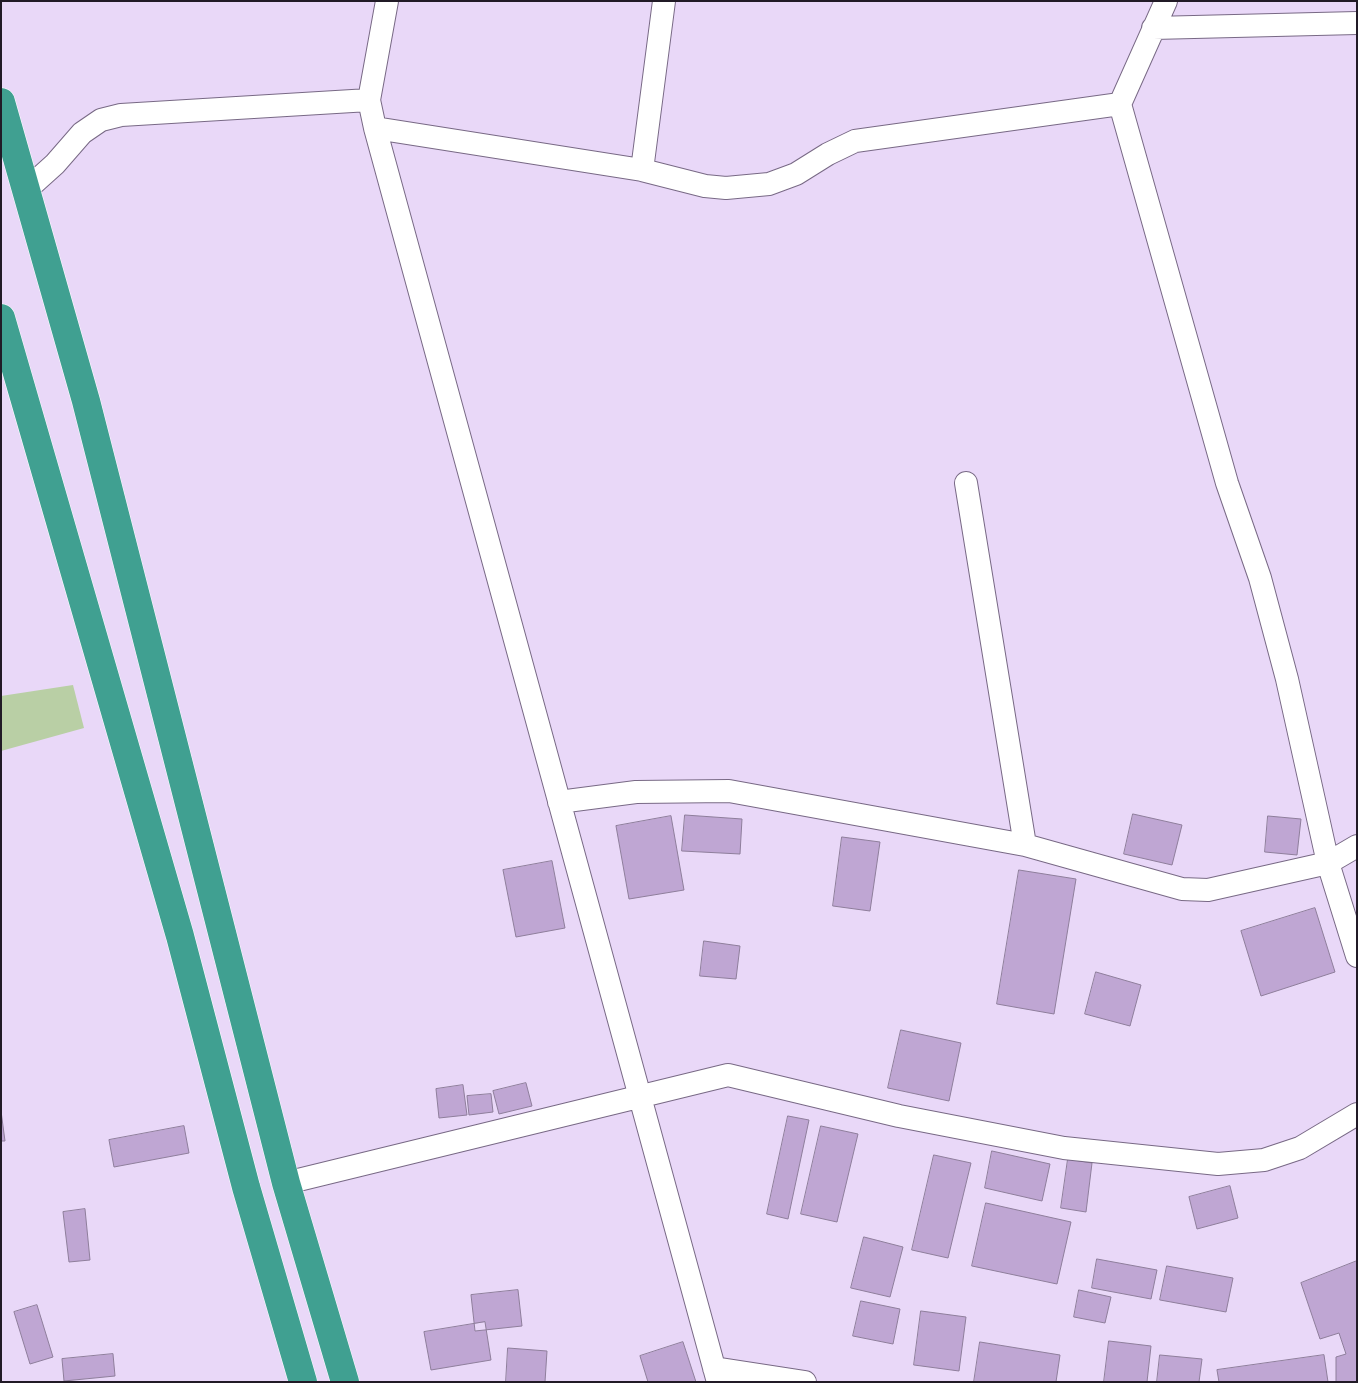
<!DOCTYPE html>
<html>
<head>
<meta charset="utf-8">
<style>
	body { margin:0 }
	#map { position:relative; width:1358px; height:1383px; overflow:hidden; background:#e9d8f8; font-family:Overpass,sans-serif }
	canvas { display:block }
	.frame { position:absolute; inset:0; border:2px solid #211a26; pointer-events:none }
</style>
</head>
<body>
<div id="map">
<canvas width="1358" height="1383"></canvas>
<div class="frame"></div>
</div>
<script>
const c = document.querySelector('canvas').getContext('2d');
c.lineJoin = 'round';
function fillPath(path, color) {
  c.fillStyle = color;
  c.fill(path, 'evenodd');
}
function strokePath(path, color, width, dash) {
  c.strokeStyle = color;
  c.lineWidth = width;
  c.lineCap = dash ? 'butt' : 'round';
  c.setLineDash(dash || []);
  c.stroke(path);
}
fillPath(new Path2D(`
	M73,685L84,728L1,751V696Z`), '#b9cfa5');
const building = new Path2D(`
	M1133,814L1182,825L1172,865L1124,854Z
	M685,815L742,819L740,854L682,851Z
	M671,816L684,890L629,899L616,826Z
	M1268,816L1301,819L1297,855L1265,852Z
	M842,837L880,842L870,911L833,906Z
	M552,861L565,928L516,937L503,870Z
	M1019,870L1076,879L1054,1014L997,1004Z
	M1315,908L1335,972L1261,996L1241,931Z
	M704,941L740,946L736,979L700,976Z
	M1096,972L1141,985L1130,1026L1085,1014Z
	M901,1030L961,1043L949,1101L888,1088Z
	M526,1083L532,1106L499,1114L493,1091Z
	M463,1085L467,1115L439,1118L436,1089Z
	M491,1094L493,1112L469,1115L467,1096Z
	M1,1111L5,1141H1Z
	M788,1116L809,1120L788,1219L767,1214Z
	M184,1126L189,1153L114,1167L109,1140Z
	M821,1126L858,1134L837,1222L801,1214Z
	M992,1151L1050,1164L1042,1201L985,1188Z
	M934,1155L971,1163L948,1258L912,1250Z
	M1068,1159L1092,1163L1086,1212L1061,1208Z
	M1230,1186L1238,1218L1197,1229L1189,1197Z
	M986,1203L1071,1222L1057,1284L972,1266Z
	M85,1209L90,1260L69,1262L63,1212Z
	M864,1237L903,1247L890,1297L851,1288Z
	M1097,1259L1157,1270L1151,1299L1092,1288Z
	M1357,1261V1382H1336V1357L1346,1354L1339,1333L1320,1339L1301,1283Z
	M1167,1266L1233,1278L1226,1312L1160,1300Z
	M518,1290L522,1326L475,1331L471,1295Z
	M1079,1290L1111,1297L1105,1323L1074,1317Z
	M861,1301L900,1309L893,1344L853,1336Z
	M37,1305L53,1357L30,1364L14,1312Z
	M921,1311L966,1317L959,1371L914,1365Z
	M485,1322L491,1360L431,1370L424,1332Z
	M1109,1341L1151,1346L1147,1382H1104Z
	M683,1342L696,1382H648L640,1356Z
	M980,1342L1060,1355L1056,1382H974Z
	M508,1348L547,1351L545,1382H506Z
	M113,1354L115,1376L64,1381L62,1359Z
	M1160,1355L1202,1359L1199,1382H1157Z
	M1324,1355L1328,1382H1219L1217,1370Z`);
fillPath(building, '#bfa6d3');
strokePath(building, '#8e7e9b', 1);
const street = new Path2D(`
	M387,1L369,100L375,128L718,1382
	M1153,28L1357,23
	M1120,104L1166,1
	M375,128L642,170L705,186L726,188L769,184L796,174L828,154L855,141L1120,104L1227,483L1260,578L1287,679L1328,863L1357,956
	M642,170L664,1
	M25,191L55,164L82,133L101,120L121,115L369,100
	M966,483L1025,845
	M559,802L636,792L729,791L1025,845L1182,889L1208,890L1328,863L1357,846
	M286,1183L728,1075L899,1116L1064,1148L1218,1164L1264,1160L1300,1148L1357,1114
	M714,1368L805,1382`);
const highway = new Path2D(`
	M1,102L86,401L286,1183L345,1382
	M1,318L180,936L246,1187L303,1382`);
strokePath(street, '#786985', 24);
strokePath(highway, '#fff', 29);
strokePath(street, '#fff', 22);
strokePath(highway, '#40a091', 28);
</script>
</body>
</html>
